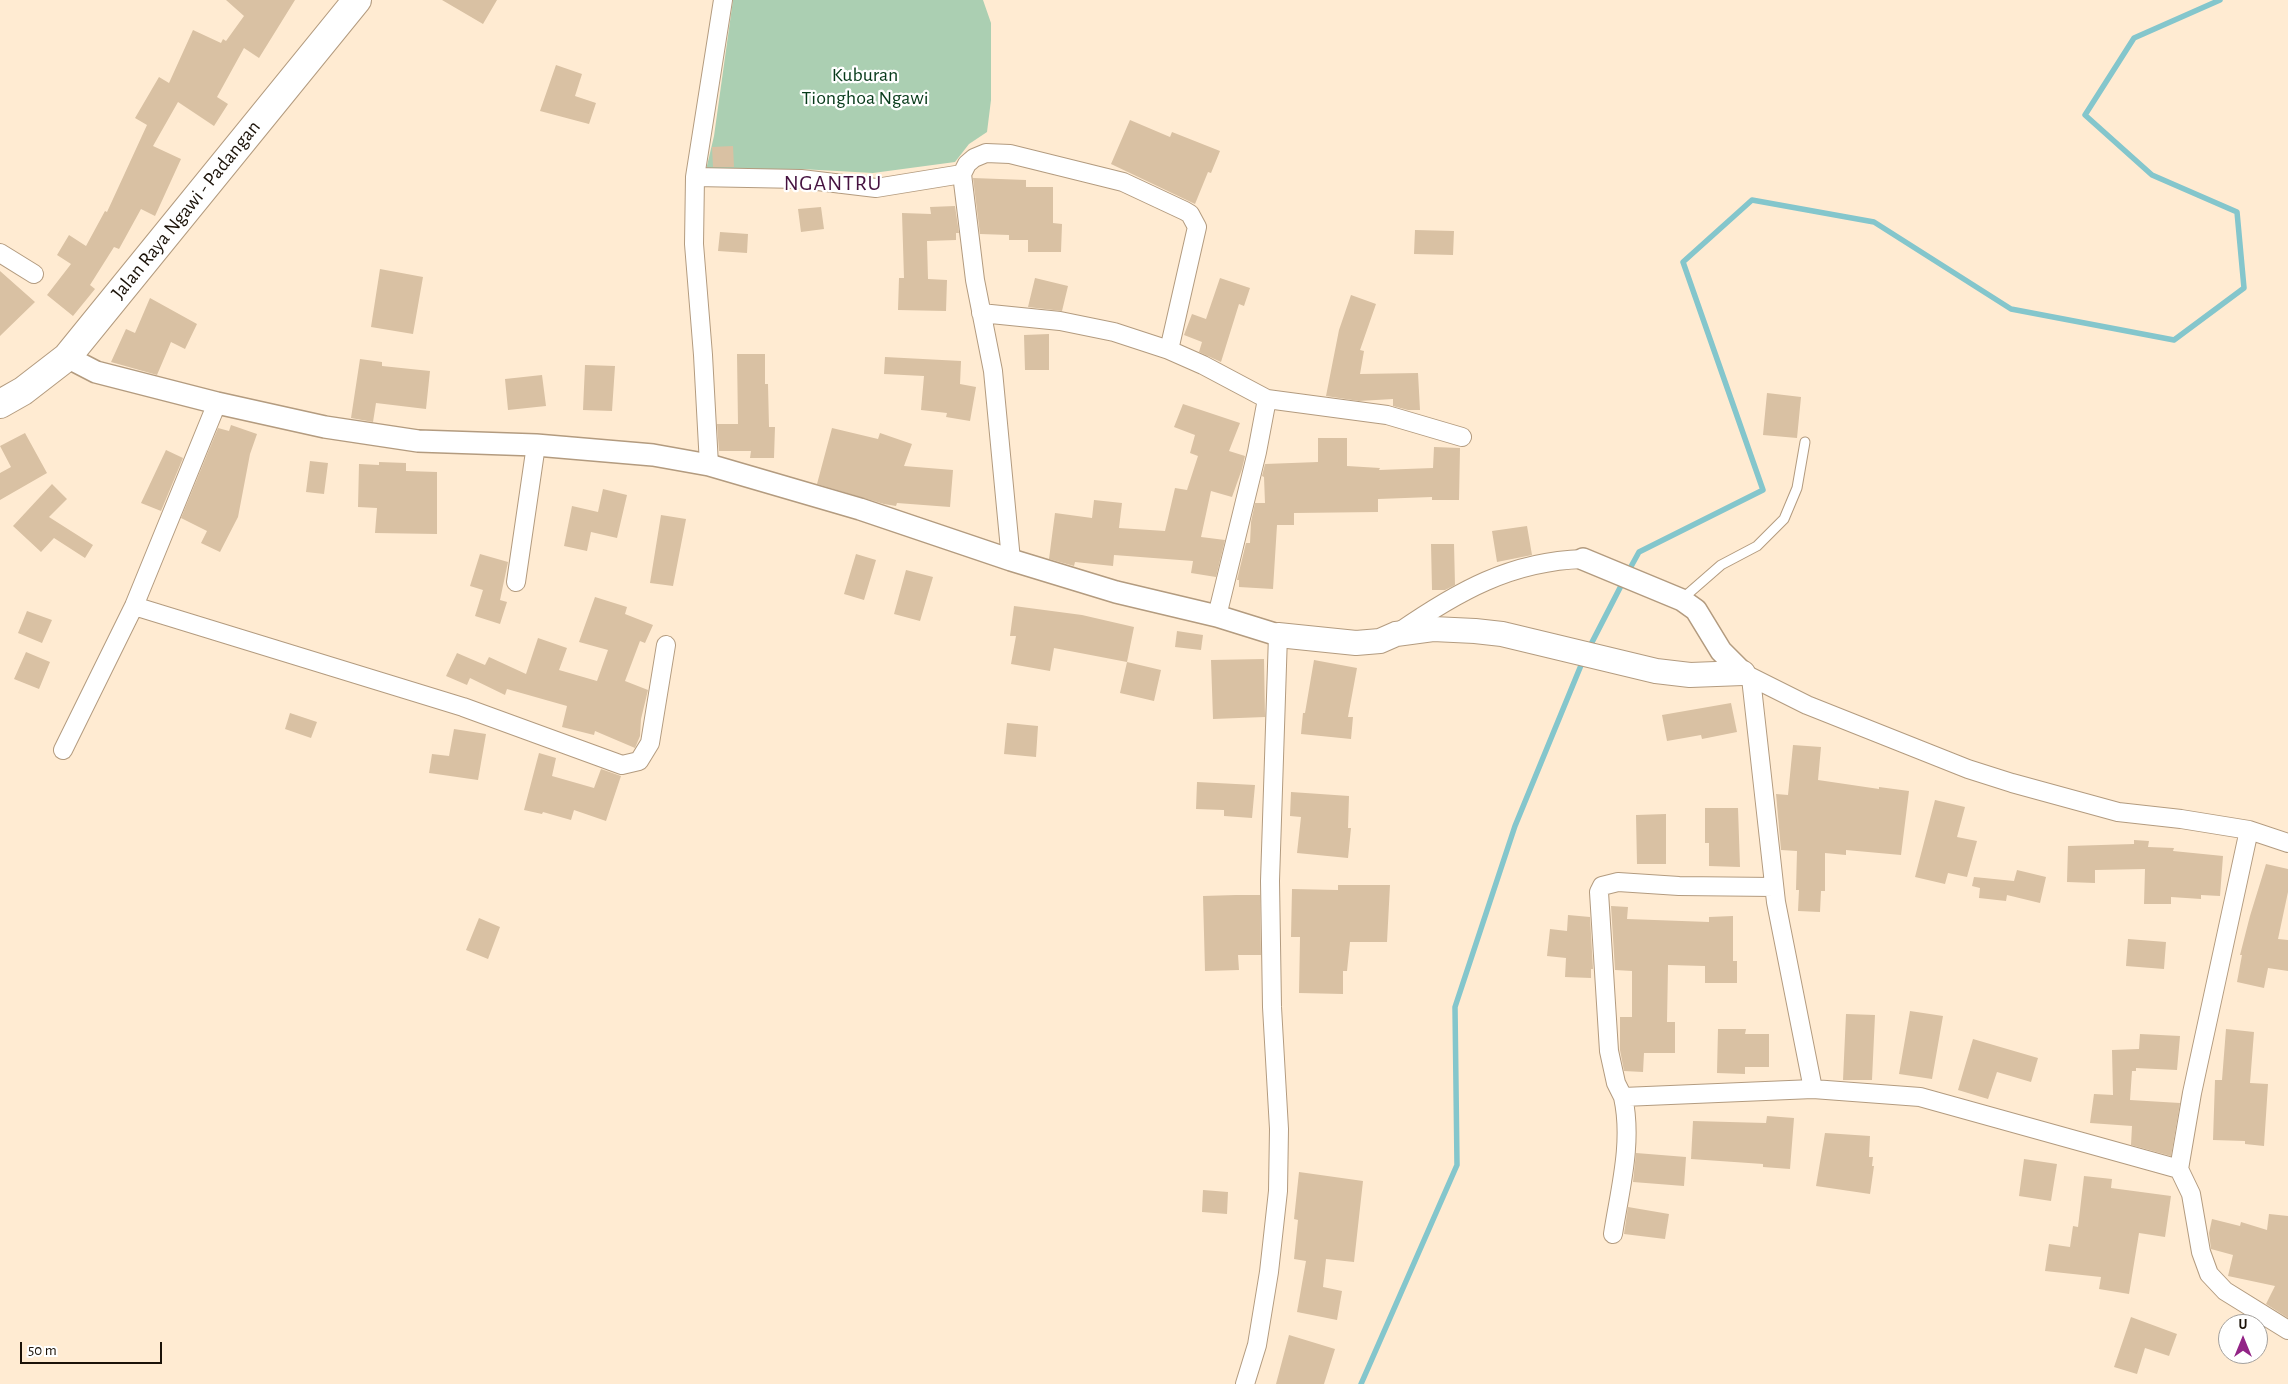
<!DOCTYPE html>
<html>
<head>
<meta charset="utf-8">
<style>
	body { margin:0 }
	#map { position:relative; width:2288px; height:1384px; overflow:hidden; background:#ffebd2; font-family:"Alegreya Sans",sans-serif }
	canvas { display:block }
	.north { position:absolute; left:2218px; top:1314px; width:50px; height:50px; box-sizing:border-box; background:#fff; border:1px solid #a4a09c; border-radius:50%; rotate:0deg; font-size:14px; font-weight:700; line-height:20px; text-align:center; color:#1b1208 }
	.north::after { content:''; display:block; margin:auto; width:18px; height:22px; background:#922486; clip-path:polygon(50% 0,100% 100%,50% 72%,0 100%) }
	.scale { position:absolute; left:20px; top:1342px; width:142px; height:22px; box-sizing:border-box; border:2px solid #1b1208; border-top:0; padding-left:6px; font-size:15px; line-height:18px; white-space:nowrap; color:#1b1208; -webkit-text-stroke:4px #fff; paint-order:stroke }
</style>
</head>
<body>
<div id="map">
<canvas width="2288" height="1384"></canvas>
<div class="north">U</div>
<div class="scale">50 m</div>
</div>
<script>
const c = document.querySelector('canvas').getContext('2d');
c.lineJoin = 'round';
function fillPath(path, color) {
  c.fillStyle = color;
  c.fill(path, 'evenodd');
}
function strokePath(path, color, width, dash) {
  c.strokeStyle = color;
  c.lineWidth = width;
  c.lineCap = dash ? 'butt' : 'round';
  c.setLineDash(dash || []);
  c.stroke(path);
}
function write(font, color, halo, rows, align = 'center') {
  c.font = font + ' "Alegreya Sans",sans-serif';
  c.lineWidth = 4.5;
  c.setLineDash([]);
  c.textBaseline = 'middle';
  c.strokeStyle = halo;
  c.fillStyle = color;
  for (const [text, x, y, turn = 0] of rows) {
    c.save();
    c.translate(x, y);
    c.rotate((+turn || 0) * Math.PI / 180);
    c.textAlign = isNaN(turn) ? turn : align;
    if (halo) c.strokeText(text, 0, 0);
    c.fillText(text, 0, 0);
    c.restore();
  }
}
fillPath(new Path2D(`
	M733,0H983L991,23V100L987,132L969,144L955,162L873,173L801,169L706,170L714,136Z`), '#abcfb2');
strokePath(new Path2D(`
	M1628,572L1639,552L1763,490L1683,262L1752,200L1874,222L2011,309L2174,340L2244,288L2237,212L2152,175L2085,115L2134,38L2220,0
	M1588,650L1624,580
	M1361,1384L1457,1165L1455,1007L1515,826L1584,658`), '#84c6cc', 5.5);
fillPath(new Path2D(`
	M226,0H295L259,58L244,48L217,97L228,104L214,126L178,102L153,146L181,159L155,216L141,209L119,249L114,247L90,285L95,289L73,316L47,295L71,264L57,255L69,235L86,246L105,211L107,212L147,125L135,118L159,77L169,83L193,30L221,43L223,39L226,41L244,16Z
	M442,0H497L483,24Z
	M556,65L582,74L575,96L596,103L589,124L540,111Z
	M1130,120L1170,137L1172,132L1220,151L1211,173L1208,172L1195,204L1111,164Z
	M733,146L734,167H713L712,147Z
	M973,178L1026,180V187H1053V223L1062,224L1061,252H1028V240H1009V235L980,234Z
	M955,206L959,233H956V240L927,241L928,279L947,280L946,311L898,310L899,278H904L902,213L931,214L930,207Z
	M821,207L824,229L801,232L798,209Z
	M1415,230L1454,231L1453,255L1414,254Z
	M720,232L748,234L747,253L718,251Z
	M380,269L423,277L413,334L371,327Z
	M0,271L35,302L0,336Z
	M1035,278L1068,286L1062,311L1028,307Z
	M1220,278L1250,288L1244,306L1239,304L1221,362L1199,352L1202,342L1184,335L1192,314L1206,319Z
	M1351,295L1376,304L1360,350L1364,351L1360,374L1418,373L1420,410H1408L1393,406V399L1359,401L1326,396L1339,330Z
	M150,298L197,324L185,349L171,342L157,375L111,362L126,329L135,333Z
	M1049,334V370H1025L1024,335Z
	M737,354H765V384H768L769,427H775L774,458H750L751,451H719L717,424H738Z
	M885,357L961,361L960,384L976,387L970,421L946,417L947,413L921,410L924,376L884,374Z
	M360,359L382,362V366L430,371L426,409L376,403L373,422L351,418Z
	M585,365L615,366L612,411L583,410Z
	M542,375L546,406L508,410L505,379Z
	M1767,393L1801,397L1797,438L1763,435Z
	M1183,404L1240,423L1229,451L1245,456L1242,469L1232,497L1211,491L1201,537L1225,540L1216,577L1191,573L1193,561L1114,555L1113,566L1075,562L1074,566L1049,559L1055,513L1092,518L1094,500L1122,503L1119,528L1165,531L1175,488L1187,490L1198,456L1190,453L1195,435L1174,427Z
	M231,425L257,434L250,454L238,517L220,552L201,543L207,531L181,518L218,428L229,431Z
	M832,428L878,439L880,433L912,444L904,466L953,470L950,507L897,503L896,506L884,504L817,484Z
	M25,433L47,473L0,500V473L11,467L0,446Z
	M1318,438H1347V466L1380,468L1379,470L1433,468L1434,447L1460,448L1459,500H1432V497L1378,499V512L1294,513V525H1277L1273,589L1239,587V580H1237L1246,543H1250L1251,522L1255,503H1265L1264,477L1262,476L1265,464L1318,462Z
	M166,450L183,458L161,511L141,503Z
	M310,461L328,463L324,494L306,492Z
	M379,462L406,463V471L437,472V534L375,533L377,508L358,507L359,464L379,465Z
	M52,484L67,499L49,517L93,545L85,558L54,538L41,552L13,526Z
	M603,489L627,495L617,538L591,532L587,551L564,546L572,506L598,512Z
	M661,515L686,519L673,586L650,583Z
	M1527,526L1532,555L1497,562L1492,531Z
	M1431,544H1454L1455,585L1445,590H1432Z
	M480,554L508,562L500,600L507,602L500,624L475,616L483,590L470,586Z
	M856,554L876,560L864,600L844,594Z
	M906,570L933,577L920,621L894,614Z
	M595,597L627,607L625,614L653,625L645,643L640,641L625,681L648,690L641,719L640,736L635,748L595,731L594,735L562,727L567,706L507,689L505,695L470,678L467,685L446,676L457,653L485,665L489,657L526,674L538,638L567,648L559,670L597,681L608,650L579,642Z
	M1014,606L1082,615L1134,627L1127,662L1054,648L1050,671L1011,664L1016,636H1010Z
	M27,611L52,620L42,643L18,633Z
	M1177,631L1203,635L1201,650L1175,647Z
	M26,652L50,662L39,689L14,679Z
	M1264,659L1265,717L1213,719L1211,660Z
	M1314,660L1357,668L1348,717H1353L1351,739L1301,734L1303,713H1305Z
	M1127,662L1161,670L1154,701L1120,693Z
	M1731,703L1737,732L1702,739L1701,735L1667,741L1662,715Z
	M290,713L317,722L311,738L285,729Z
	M1007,723L1038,726L1036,757L1004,754Z
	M454,729L486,734L478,780L429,773L432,754L449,756Z
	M1793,745L1821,747L1818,780L1879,789V787L1909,791L1901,855L1846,850V855L1825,853V891H1821L1820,912L1798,911L1799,890H1796L1797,851L1781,850L1776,794L1788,795Z
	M539,753L556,758L552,776L594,788L601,769L621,776L606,821L574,810L571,820L543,812L542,814L524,810Z
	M1197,782L1255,785L1252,818L1224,816V810L1196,809Z
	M1291,792L1349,796L1348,828H1351L1348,858L1297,853L1301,817L1290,816Z
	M1935,800L1965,807L1957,837L1977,841L1967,877L1948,873L1945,884L1915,877Z
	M1705,808H1738L1740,867L1709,866V843H1705Z
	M1666,814V864H1637L1636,815Z
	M2134,840L2149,841L2148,847L2174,848L2173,851L2223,856L2220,896L2201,895V899L2171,897V904H2144L2145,869L2095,870V883L2067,882L2068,846L2134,844Z
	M2266,864L2288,869V892L2278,939L2288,940V971L2268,968L2264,988L2237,982L2242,955H2240L2250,916Z
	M2017,870L2046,877L2040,903L2007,895L2006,901L1979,898L1980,888L1972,886L1974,877L2014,881Z
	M1338,885H1390L1387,942H1350L1347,971H1343V994L1299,993L1300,937H1291L1292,889L1338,890Z
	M1236,895H1260L1261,955H1238L1239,970L1205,971L1203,896Z
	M1611,906L1628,907L1627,919L1709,922V917L1733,916V961H1737V983H1705V966L1668,965L1667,1022H1675V1053H1644L1643,1072L1624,1071L1620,1050V1017H1632V971L1615,970Z
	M1568,915L1590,917L1593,969H1591V978L1565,977L1566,958L1547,956L1550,929L1567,931Z
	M479,918L500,927L488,959L466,950Z
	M2128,939L2166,942L2164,969L2126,966Z
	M1910,1011L1943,1016L1932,1079L1899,1074Z
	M1846,1014L1875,1015L1872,1080H1843Z
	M1718,1029H1746L1745,1034H1769V1067H1745V1074L1717,1073Z
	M2226,1029L2254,1032L2250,1083L2268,1084L2264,1146L2245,1144V1141L2213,1140L2215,1080H2222Z
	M2140,1034L2180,1036L2177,1070L2136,1068V1071H2132L2130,1100L2180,1103L2171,1156L2131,1145L2132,1126L2090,1123L2094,1094L2113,1095L2112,1050L2139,1049Z
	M1973,1039L2038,1058L2031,1082L1997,1072L1988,1099L1958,1090Z
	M1767,1116L1794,1118L1790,1169L1763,1167V1164L1691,1159L1693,1121L1766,1123Z
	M1825,1133L1870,1136L1869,1157H1873L1872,1166H1874L1870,1194L1816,1186Z
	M1636,1153L1686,1157L1684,1186L1633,1182Z
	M2024,1159L2057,1164L2051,1201L2019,1196Z
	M1299,1172L1363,1181L1354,1262L1326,1259L1323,1287L1342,1291L1337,1320L1297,1312L1306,1261L1294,1259L1298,1220L1294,1219Z
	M2084,1176L2112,1179L2111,1188L2171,1196L2165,1237L2139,1233L2129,1294L2099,1289L2101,1277L2045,1271L2049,1244L2070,1247L2073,1226L2078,1227Z
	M1203,1190L1228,1192L1227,1214L1202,1212Z
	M1628,1207L1669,1214L1665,1239L1624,1234Z
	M2269,1214L2288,1216V1318L2266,1304L2275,1286L2228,1276L2233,1255L2211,1249L2209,1233L2212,1219L2240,1226L2241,1222L2267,1230Z
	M2131,1317L2177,1334L2169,1356L2145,1348L2137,1374L2114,1367Z
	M1289,1335L1335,1349L1324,1384H1276Z`), '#d9c1a3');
const service = new Path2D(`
	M1682,599L1721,565L1757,546L1784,519L1797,488L1805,442`);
const minor = new Path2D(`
	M962,174L975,280L993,371L1011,560
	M695,177L801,179L876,188L962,174L967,164L974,158L986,153L1010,154L1123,182L1185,211L1190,214L1197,227L1169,350
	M0,253L34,274
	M981,313L1060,321L1114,332L1169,350L1203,365L1267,399L1387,415L1462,437
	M709,465L703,355L694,244L695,177L723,0
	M516,582L536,445
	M134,606L463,707L622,765L639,761L650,743L666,645
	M1217,616L1257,452L1267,399
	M1399,632C1457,592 1511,561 1583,559
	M1743,673L1807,705L1968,769L2012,783L2118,812L2181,819L2249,830L2288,843
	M1751,678L1776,902L1813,1089
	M63,750L134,606L217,403
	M2249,830L2192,1093L2179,1169L2191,1194L2201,1252L2209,1274L2225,1291L2288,1330
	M1774,887L1679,886L1618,882L1602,886L1599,892L1609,1051L1616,1083L1623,1097L1813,1089L1920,1097L2179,1169
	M1613,1234C1620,1189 1633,1142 1623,1097
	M1245,1384L1257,1345L1269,1272L1278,1191L1279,1129L1272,1007L1270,881L1278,635`);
const tertiary = new Path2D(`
	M67,357L96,372L217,403L325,427L418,441L536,445L653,455L709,465L860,509L1011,560L1116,592L1217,616L1278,635
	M1583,559L1682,600L1696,610L1721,651L1743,673`);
const secondary = new Path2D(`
	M1278,635L1356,643L1380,641L1396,634L1433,629L1475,631L1502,634L1656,671L1690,675L1743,673`);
const trunk = new Path2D(`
	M0,404L23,391L67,357L357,0`);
strokePath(service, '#b39b7f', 11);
strokePath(minor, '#b39b7f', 20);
strokePath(tertiary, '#b39b7f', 24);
strokePath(secondary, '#b39b7f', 26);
strokePath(trunk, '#b39b7f', 30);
strokePath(service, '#fff', 9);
strokePath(minor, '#fff', 18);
strokePath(tertiary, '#fff', 21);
strokePath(secondary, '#fff', 24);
strokePath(trunk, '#fff', 28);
write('20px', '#073b1a', '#fff', [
	["Kuburan",865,75],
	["Tionghoa Ngawi",865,98]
]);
write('20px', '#1b1208', '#fff', [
	["Jalan Raya Ngawi - Padangan",186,210,-51]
]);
c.letterSpacing = '1px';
write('22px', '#45113f', '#fff', [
	["NGANTRU",833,183]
]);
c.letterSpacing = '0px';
</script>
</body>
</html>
